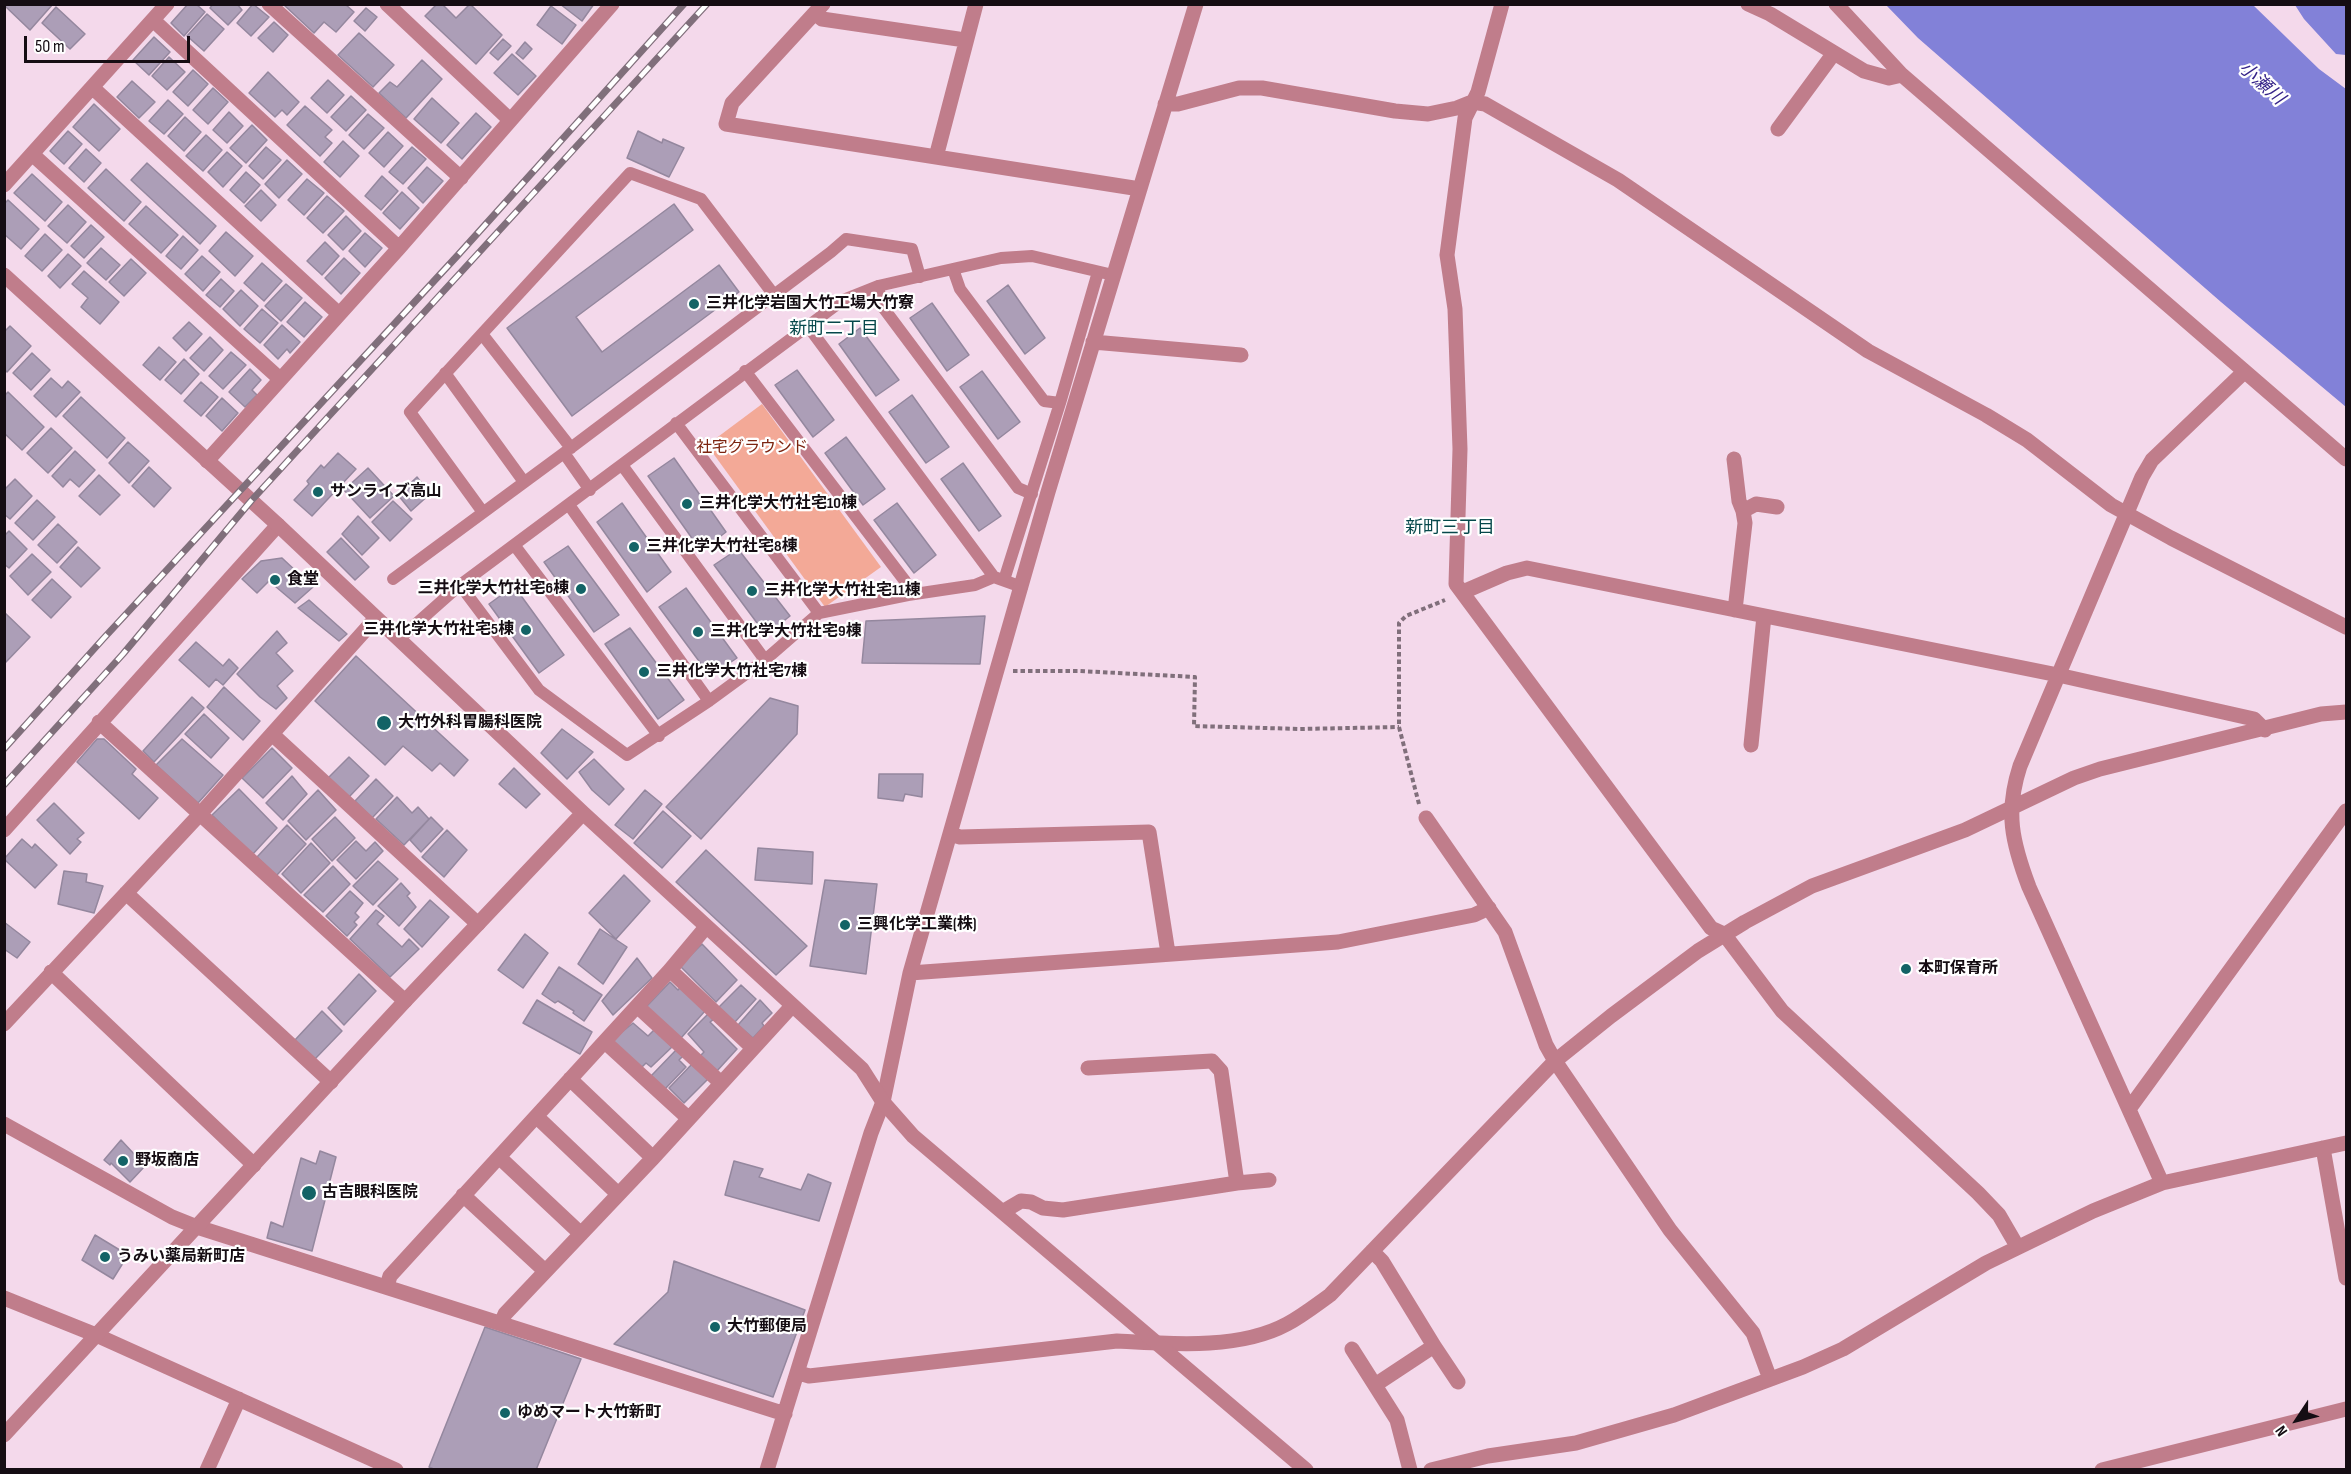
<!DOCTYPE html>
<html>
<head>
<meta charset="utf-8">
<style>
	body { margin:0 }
	#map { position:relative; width:2351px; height:1474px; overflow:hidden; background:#f4d9eb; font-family:"Sofia Sans Condensed",sans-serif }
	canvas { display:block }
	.frame { position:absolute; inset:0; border:6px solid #150d13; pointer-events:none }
	.north { position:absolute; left:2267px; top:1390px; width:60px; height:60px; -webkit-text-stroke:4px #fff; paint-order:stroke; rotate:235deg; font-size:16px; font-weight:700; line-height:24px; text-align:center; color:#150d13 }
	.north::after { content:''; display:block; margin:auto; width:21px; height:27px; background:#150d13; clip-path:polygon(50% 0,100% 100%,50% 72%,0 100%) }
	.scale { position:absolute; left:24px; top:36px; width:166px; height:27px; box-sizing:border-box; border:3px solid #150d13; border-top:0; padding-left:8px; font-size:18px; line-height:21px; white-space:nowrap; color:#150d13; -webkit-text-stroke:4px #fff; paint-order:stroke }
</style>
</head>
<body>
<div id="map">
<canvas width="2351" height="1474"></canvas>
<div class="frame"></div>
<div class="north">N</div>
<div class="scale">50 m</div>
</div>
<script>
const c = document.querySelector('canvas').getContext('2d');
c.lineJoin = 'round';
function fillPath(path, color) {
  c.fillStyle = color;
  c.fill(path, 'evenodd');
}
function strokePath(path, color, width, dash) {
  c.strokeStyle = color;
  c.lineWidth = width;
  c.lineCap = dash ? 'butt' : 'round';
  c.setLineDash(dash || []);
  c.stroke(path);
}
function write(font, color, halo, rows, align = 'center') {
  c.font = font + ' "Sofia Sans Condensed","Noto Sans JP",sans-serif';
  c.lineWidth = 4.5;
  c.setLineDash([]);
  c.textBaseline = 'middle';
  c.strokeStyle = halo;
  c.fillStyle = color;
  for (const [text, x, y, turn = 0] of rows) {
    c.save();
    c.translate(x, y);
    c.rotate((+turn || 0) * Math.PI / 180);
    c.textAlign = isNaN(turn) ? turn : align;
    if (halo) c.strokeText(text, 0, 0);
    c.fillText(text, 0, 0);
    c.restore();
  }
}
fillPath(new Path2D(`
	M762,404L881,567L825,607L707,445Z`), '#f3a997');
fillPath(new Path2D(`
	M1886,5H2253L2319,69L2346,89V407L2221,302L1918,38Z
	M2295,5H2346V55L2336,54L2304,19Z`), '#8281d8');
const building = new Path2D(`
	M6,4H53L30,30L5,6Z
	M188,4H196L205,12L184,36L171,23Z
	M213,4H237L242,10L228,25L210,8Z
	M253,4L269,17L251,36L237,23Z
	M283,4H345L354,12L336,32L324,22L314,33Z
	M437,4H442L456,18L470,4L502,35L476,64L425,16Z
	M560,4H594L582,21Z
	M551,6L576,25L562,44L537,25Z
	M56,7L85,34L70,49L42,23Z
	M366,8L377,17L365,31L354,21Z
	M207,14L224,29L204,51L187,36Z
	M274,22L288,35L273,52L258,38Z
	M359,33L394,65L373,87L338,55Z
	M154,37L170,52L149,75L133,60Z
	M503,39L511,46L498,60L490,53Z
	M525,42L532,49L523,59L516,53Z
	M512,54L536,76L518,95L494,73Z
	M169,57L185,72L167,90L152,76Z
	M422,60L442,79L406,118L379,93L390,82L397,87Z
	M193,70L208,84L188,106L173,92Z
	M268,72L299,102L287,115L282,110L275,117L249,93Z
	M328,80L344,95L327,113L311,98Z
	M132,81L155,102L139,118L117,97Z
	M213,88L228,102L208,124L193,110Z
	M351,96L366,110L346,131L331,117Z
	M432,98L459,123L441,143L414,119Z
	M168,100L183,114L164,134L149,121Z
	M94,104L120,129L99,151L73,127Z
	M305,106L332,130L325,137L332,143L320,156L287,125Z
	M229,112L243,126L227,143L213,130Z
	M476,113L491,127L462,159L447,145Z
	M368,114L384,128L364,149L349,135Z
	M185,117L201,132L184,151L168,136Z
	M252,125L267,140L246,163L230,148Z
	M68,131L82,144L64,164L50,151Z
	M638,131L662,143L663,139L684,148L669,177L627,158Z
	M388,132L403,146L384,167L369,153Z
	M206,135L222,150L203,171L186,156Z
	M343,141L359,156L340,177L324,162Z
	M266,147L281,160L263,179L249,166Z
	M412,147L426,159L403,184L389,172Z
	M86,149L101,163L84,182L69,168Z
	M227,152L242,166L223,187L208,172Z
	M287,160L302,174L279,198L265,184Z
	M147,163L216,226L200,244L131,180Z
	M427,167L443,181L423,203L408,188Z
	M106,169L141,202L124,221L88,188Z
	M246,172L260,185L244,203L230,190Z
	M32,174L62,202L45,221L14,193Z
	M382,176L398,191L381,210L365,196Z
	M307,179L324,193L304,215L288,200Z
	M261,190L276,205L261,221L245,206Z
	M402,192L419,208L400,229L383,213Z
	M327,196L344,211L323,233L307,218Z
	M8,200L39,229L21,249L4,234V204Z
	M674,204L693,230L576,317L602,352L719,265L739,292L572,416L507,328Z
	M68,205L86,222L67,243L48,226Z
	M146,206L178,235L161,253L129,224Z
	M346,216L361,231L343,250L328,235Z
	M91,225L104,237L84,258L71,246Z
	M226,232L253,256L235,276L209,251Z
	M365,233L382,248L365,267L349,251Z
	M45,234L62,250L42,271L25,256Z
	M183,236L198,250L181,269L166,256Z
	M325,242L339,256L322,275L307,261Z
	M101,248L120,265L106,280L87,263Z
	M68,254L81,266L60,288L48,276Z
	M202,256L220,272L203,291L185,274Z
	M344,258L360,273L341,294L325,278Z
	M131,259L146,273L124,296L109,282Z
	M262,263L282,281L264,301L244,283Z
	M84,271L119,302L100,324L81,307L88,298L72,284Z
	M221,279L234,291L220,307L206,295Z
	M286,284L302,298L281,321L265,306Z
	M1008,285L1045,338L1025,354L987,301Z
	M241,290L258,306L240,326L223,309Z
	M305,302L322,317L304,337L287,322Z
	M932,303L969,355L947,371L910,318Z
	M262,309L278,323L260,343L244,329Z
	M189,322L202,334L186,351L173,338Z
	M282,325L300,342L290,353L287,349L278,359L264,345Z
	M10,326L31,346L7,372L4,369V332Z
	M860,328L899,380L876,396L839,344Z
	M210,337L223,350L204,371L190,358Z
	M159,347L176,362L160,380L143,365Z
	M231,352L246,365L223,389L209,376Z
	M32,353L50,370L31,390L13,373Z
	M184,359L199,374L181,394L165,380Z
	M250,369L261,380L252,390L257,395L245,407L229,392Z
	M797,370L834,420L813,437L775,385Z
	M982,371L1020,422L998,439L960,387Z
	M51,378L62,388L68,381L80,392L56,417L34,396Z
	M201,382L218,397L201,416L184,401Z
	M8,392L44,427L22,450L4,433V396Z
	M912,395L949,447L926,463L889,412Z
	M81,397L125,438L107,458L63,416Z
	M222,398L238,413L222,431L206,416Z
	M51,428L72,448L48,473L27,453Z
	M846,437L885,489L863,505L825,453Z
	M128,442L149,461L129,483L109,463Z
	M75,451L95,470L79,487L70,479L63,487L52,476Z
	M338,453L356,469L312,516L294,500L309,484L307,481L321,465L324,468Z
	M674,458L726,532L701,551L648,476Z
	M963,463L1001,516L979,531L941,479Z
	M149,467L171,488L154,507L132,486Z
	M368,468L394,496L370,518L344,490Z
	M99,475L120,495L100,515L79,496Z
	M417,477L430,494L411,511L398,495Z
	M15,479L32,496L10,519L4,514V490Z
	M37,500L55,517L33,540L15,523Z
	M393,501L412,519L390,541L372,522Z
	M622,503L671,572L647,592L597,522Z
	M897,503L936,555L914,573L874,520Z
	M358,516L379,538L362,555L342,534Z
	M58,524L77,542L57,563L38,545Z
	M9,531L27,549L9,568L4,564V536Z
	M341,538L369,567L355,580L327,552Z
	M568,546L619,615L594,632L544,562Z
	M78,547L100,568L81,587L60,567Z
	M738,549L790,616L766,635L714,565Z
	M32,554L51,572L28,595L10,576Z
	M282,558L313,587L295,603L269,581L257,593L242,579L261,561Z
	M52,579L71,597L51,618L32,600Z
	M514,586L564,655L539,673L489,604Z
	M686,588L737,658L710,676L659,607Z
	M309,600L347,634L339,641L298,608Z
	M4,612L30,637L6,662L4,660Z
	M985,616L980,664L862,663L866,621Z
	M630,628L684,700L658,719L605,644Z
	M277,631L287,643L276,653L293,671L277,686L287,698L276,709L260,697L237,674Z
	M196,642L223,666L229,659L238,668L223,685L216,679L209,687L179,660Z
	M356,656L468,760L454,776L440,763L432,771L403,746L385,765L315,701Z
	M224,687L260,721L243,740L207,707Z
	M192,697L204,708L154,762L143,751Z
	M770,698L798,706L797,734L701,839L666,807Z
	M204,714L229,738L211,758L185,734Z
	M562,729L593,752L567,779L541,753Z
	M97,739H104L136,769L132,774L158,798L139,819L77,762Z
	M182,739L223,775L198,803L156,765Z
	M272,748L292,768L263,798L242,778Z
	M349,757L369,776L349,797L328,778Z
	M594,759L624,789L609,805L592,790L579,772Z
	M514,768L540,794L526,808L499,784Z
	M879,774H923L922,797L905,794L903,801L878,798Z
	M292,776L307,794L283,820L266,803Z
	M376,779L393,796L372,818L355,801Z
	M239,789L277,828L252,855L212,815Z
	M318,790L336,810L306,840L288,821Z
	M645,790L662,804L633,839L615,825Z
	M397,797L412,813L418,807L429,819L404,845L376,819Z
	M54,803L84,833L77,839L81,842L70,854L37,820Z
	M663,811L691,836L662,868L634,843Z
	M335,817L355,838L332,861L312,839Z
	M431,817L443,829L421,852L410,840Z
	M287,825L306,844L276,876L257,857Z
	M447,830L467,850L444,877L422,857Z
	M22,839L32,848L35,844L57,865L35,888L4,859Z
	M356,841L366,851L375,842L383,851L356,879L337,860Z
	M311,843L330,863L301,893L282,874Z
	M758,848L813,852L812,884L755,880Z
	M706,850L807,946L776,975L676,882Z
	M378,861L398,879L373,905L353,886Z
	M333,866L350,884L323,912L304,895Z
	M64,871L87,874L86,882L103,886L94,913L58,904Z
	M624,875L650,901L616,939L589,913Z
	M825,880L877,884L866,974L810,966Z
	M401,883L410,893L407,896L416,907L399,926L378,906Z
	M350,891L363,903L355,913L359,917L354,922L357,925L347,936L326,916Z
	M430,900L449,917L422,947L404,929Z
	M376,910L384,916L377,924L402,947L409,939L419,949L390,977L350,939Z
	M4,922L30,942L17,958L4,949Z
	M600,929L627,947L603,984L578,964Z
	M525,934L548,953L523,988L498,970Z
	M702,944L737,980L716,1002L680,966Z
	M637,958L652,978L613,1015L602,1001Z
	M559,967L602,995L584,1021L573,1013L574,1011L558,1001L555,1003L542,994Z
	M359,974L376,991L344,1025L328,1008Z
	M670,982L678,990L683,984L705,1011L681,1038L646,1007Z
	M741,985L756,999L734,1023L718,1008Z
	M537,1000L592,1032L580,1054L523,1023Z
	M760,1000L772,1013L762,1023L764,1026L753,1038L738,1025Z
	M322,1011L342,1031L314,1060L294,1041Z
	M708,1014L713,1020L710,1022L737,1049L716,1072L700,1056L704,1052L688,1034Z
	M633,1023L648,1036L655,1029L672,1047L651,1067L646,1063L641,1068L611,1041Z
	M677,1049L684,1055L679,1060L686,1067L665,1089L651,1076Z
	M693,1063L709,1078L684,1103L669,1088Z
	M121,1140L135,1155L137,1153L139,1155L137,1158L145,1166L130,1182L111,1163L110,1165L104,1160Z
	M320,1151L336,1157L312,1251L267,1238L271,1222L283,1227L301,1158L316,1164Z
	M734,1161L763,1169L759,1177L801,1190L808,1174L831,1183L819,1221L725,1195Z
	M95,1235L128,1255L113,1279L82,1260Z
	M674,1261L805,1310L773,1397L614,1344L668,1292Z
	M485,1327L581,1359L536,1470H436L429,1467Z`);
fillPath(building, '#ac9eb7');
strokePath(building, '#94879e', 1.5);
strokePath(new Path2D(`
	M1013,671H1079L1195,677L1194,726L1300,729L1399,727
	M1419,804L1399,727V623L1406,616L1445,600`), '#806f7b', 4, [4.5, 3]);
strokePath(new Path2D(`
	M953,269L960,289L1044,401L1060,403
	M878,286L882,306L1018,488L1032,494
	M807,325L994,577
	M482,334L571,448
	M745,371L905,581L908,595
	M445,373L524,482
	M676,423L819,613
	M622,465L765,660
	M590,490L564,453L831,252L846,239L912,249L920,277
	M569,505L709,701
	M482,511L410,412L630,173L701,199L774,295
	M515,546L659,736
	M393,579L564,453
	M1004,580L1060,403L1098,272
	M460,585L539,690L627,755L709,701L765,660L819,613L908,595L975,585L994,577L1022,587
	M399,639L460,585L843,300L878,286L1001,258L1032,256L1113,275`), '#c07d8b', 12);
strokePath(new Path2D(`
	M269,4L461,178
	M387,4L510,120
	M823,4L732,103L726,124L1140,189
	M1502,4L1478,92L1465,118L1447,255L1455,309L1460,449L1456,584L1711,928L1724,934L1782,1011L1978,1193L1999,1215L2017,1246
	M1748,4L1770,14L1864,71L1889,78L1902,75
	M1836,4L1902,75L2346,459
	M815,13L822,19L965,40
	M153,20L399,248
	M93,88L339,314
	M1165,104H1178L1239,88H1262L1395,111L1428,114L1457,108L1472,102L1485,104L1618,180L1868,351L1986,415L2027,440L2111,505L2171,538L2346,627
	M1778,129L1834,53
	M32,154L280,379
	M936,157L976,4
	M4,185L167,4
	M1093,342L1241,355
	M1734,459L1739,501L1743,511L1756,504L1777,507
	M207,461L399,248L612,4
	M1463,592L1507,573L1527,568L2058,675L2254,719L2265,730
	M1735,610L1745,523L1743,511
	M99,722L405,1001
	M272,734L478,924
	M1751,745L1764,616
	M1426,818L1505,932L1546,1045L1555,1061L1670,1230L1753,1333L1770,1379
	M4,830L278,525
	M950,834L960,837L1149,832L1168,953
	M126,893L331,1082
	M670,970L753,1048
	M51,972L254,1165
	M910,973L1338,942L1474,915L1489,908
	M637,1006L720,1082
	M4,1024L201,813L376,618
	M605,1042L688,1118
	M1088,1068L1212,1061L1221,1071L1237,1183L1269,1180
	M570,1079L653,1158
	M2129,1109L2346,811
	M537,1117L618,1194
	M4,1124L172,1217L197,1227L785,1414
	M2323,1148L2346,1278
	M499,1157L581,1234
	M2162,1183L2029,887C2012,842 2005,812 2020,766L2142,477L2152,460L2244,372
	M463,1195L545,1271
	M1004,1211L1021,1201L1031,1202L1043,1208L1063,1210L1237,1183
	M1372,1251L1382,1261L1434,1346
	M387,1286L390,1276L670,970L706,927
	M4,1298L96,1335L396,1470
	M501,1323L505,1314L653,1158L792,1006
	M1352,1349L1397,1420L1410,1470
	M799,1373L809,1376L1117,1341C1170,1344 1239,1350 1287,1324C1302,1316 1316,1305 1330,1295L1555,1061L1611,1016L1698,951L1745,922L1812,886L1965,830L2074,778L2100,769L2321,714L2346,712
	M1375,1385L1434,1346L1458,1382
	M207,1470L239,1399
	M767,1470L871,1133L883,1102L910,973L1048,492L1196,4
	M1431,1470L1488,1456L1576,1443L1674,1415L1803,1367L1843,1349L1986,1263L2093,1211L2162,1183L2346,1143
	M2102,1470L2346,1409`), '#c07d8b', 15);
strokePath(new Path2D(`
	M4,275L278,525L583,813L862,1069L883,1102L913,1136L1306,1470
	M4,1435L405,1001L583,813`), '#c07d8b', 15);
const rail = new Path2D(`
	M4,749L103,639L458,255L684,4
	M4,785L123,654L251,501L707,4`);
strokePath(rail, '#806f7b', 7);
strokePath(rail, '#fff', 4.5, [14]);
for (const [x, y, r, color] of [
	[694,304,6,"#136366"],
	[318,492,6,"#136366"],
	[687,504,6,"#136366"],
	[634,547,6,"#136366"],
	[275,580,6,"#136366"],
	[581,589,6,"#136366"],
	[752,591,6,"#136366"],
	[526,630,6,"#136366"],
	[698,632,6,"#136366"],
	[644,672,6,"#136366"],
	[384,723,8,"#136366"],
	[845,925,6,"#136366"],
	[1906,969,6,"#136366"],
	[123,1161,6,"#136366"],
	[309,1193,8,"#136366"],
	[105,1257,6,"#136366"],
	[715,1327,6,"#136366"],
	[505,1413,6,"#136366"]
]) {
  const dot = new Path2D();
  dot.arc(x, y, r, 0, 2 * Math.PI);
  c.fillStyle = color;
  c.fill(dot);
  strokePath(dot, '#fff', 2);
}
write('bold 16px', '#150d13', '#fff', [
	["三井化学岩国大竹工場大竹寮",706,304],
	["サンライズ高山",330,492],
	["三井化学大竹社宅10棟",699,504],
	["三井化学大竹社宅8棟",646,547],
	["食堂",287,580],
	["三井化学大竹社宅6棟",569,589,"right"],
	["三井化学大竹社宅11棟",764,591],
	["三井化学大竹社宅5棟",514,630,"right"],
	["三井化学大竹社宅9棟",710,632],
	["三井化学大竹社宅7棟",656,672],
	["大竹外科胃腸科医院",398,723],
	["三興化学工業(株)",857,925],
	["本町保育所",1918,969],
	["野坂商店",135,1161],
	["古吉眼科医院",322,1193],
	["うみい薬局新町店",117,1257],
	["大竹郵便局",727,1327],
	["ゆめマート大竹新町",517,1413]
], 'left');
write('16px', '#7c2410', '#fff', [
	["社宅グラウンド",752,448]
]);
write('italic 18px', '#362489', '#fff', [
	["小瀬川",2261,84,42]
]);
write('18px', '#06484b', '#fff', [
	["新町二丁目",834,329],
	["新町三丁目",1450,528]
]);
</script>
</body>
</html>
